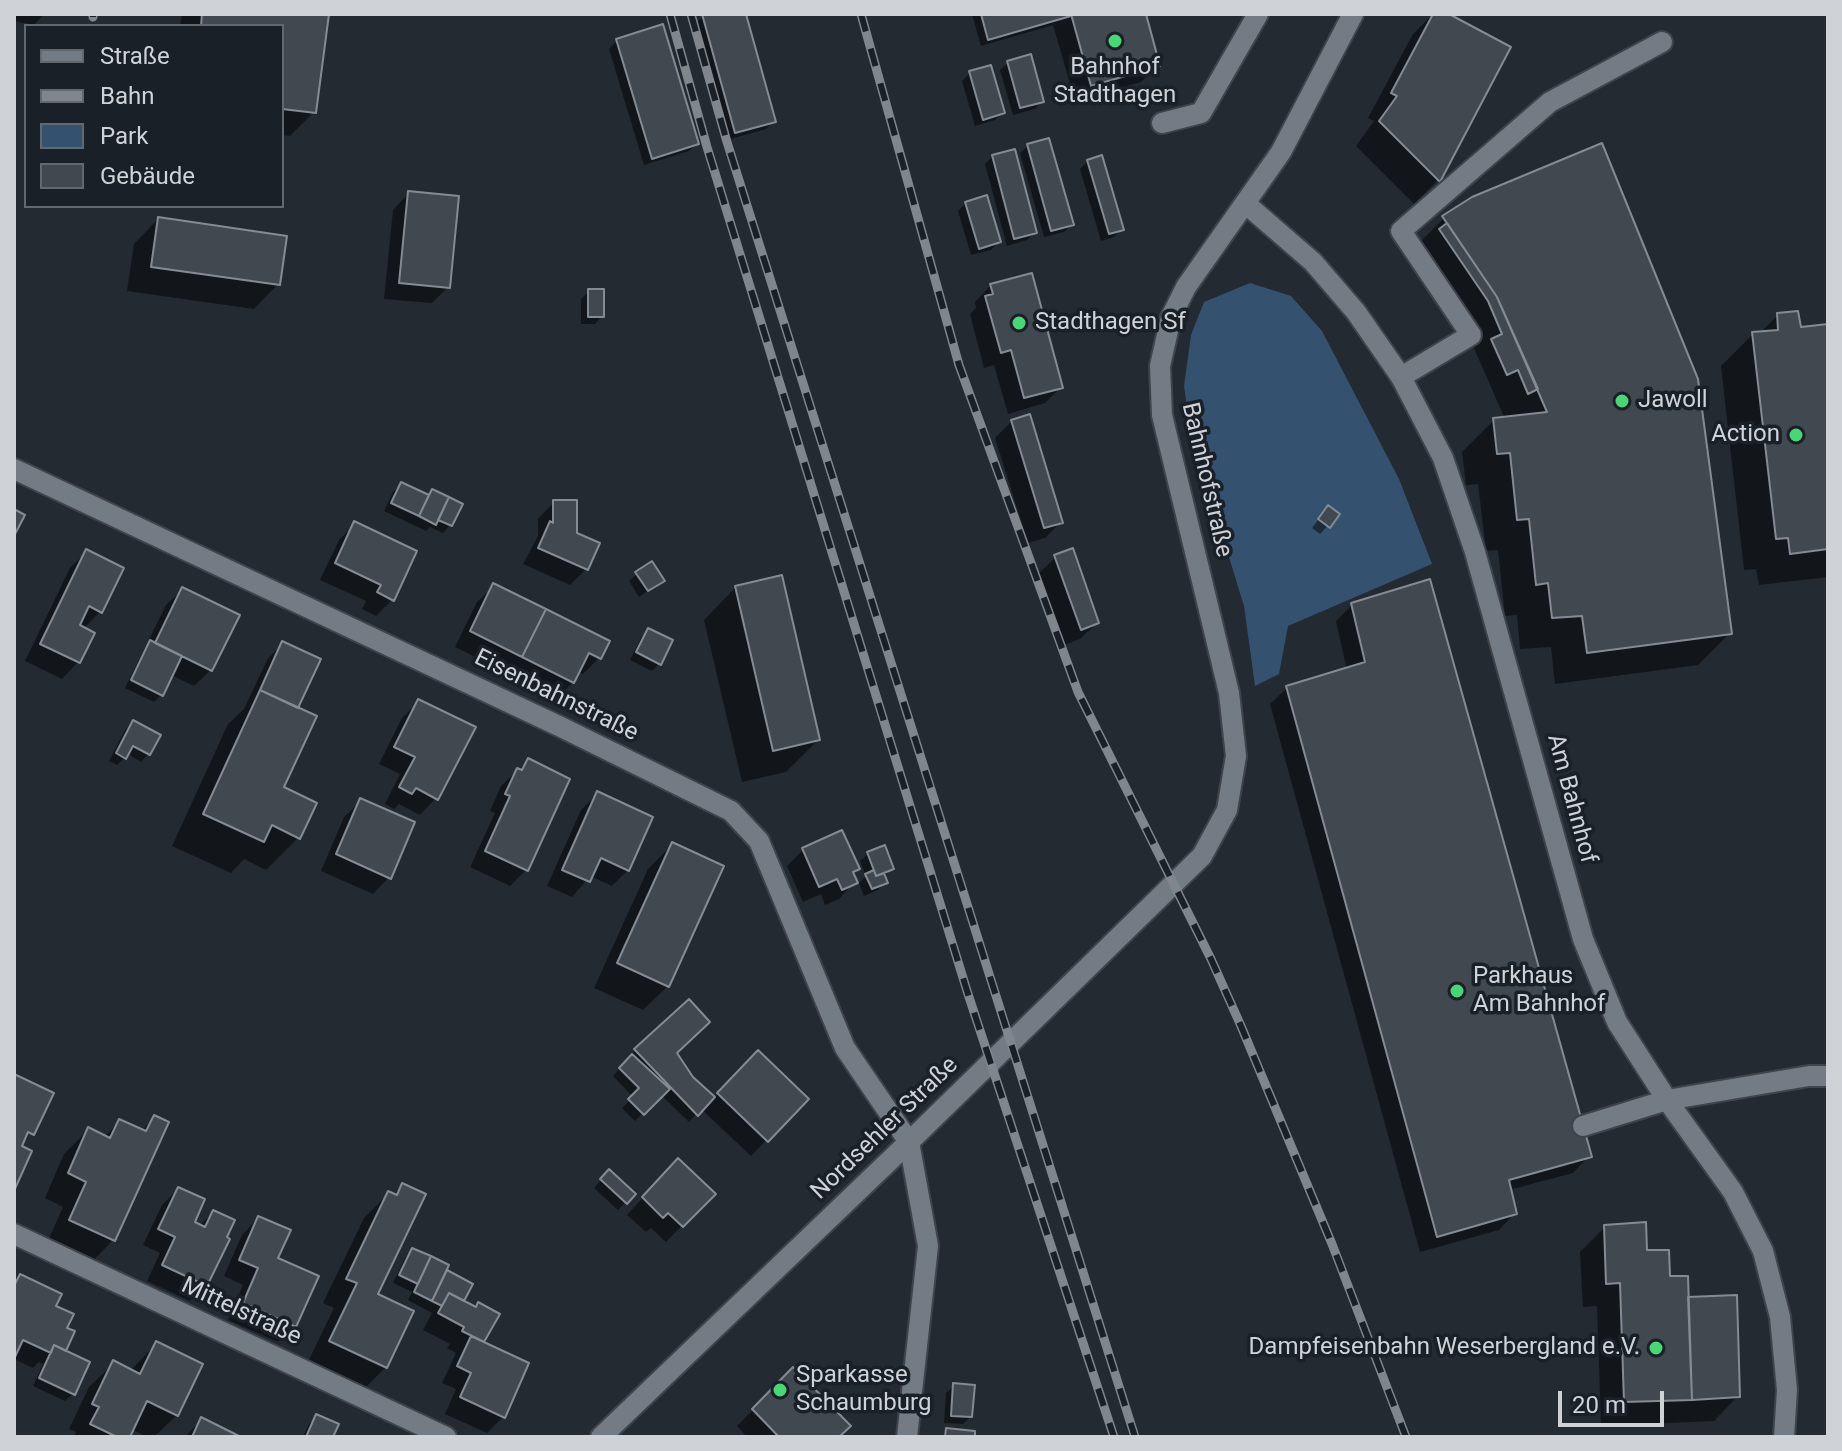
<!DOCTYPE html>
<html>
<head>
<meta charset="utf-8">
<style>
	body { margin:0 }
	#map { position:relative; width:1842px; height:1451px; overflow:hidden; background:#232a31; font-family:Roboto,sans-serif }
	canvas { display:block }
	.frame { position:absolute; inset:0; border:16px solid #cfd3d8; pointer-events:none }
	.legend { position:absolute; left:24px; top:24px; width:260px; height:184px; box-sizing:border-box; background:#1a2027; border:2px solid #62686e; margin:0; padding:10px 14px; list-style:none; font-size:24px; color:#cfd3d8 }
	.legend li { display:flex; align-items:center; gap:16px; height:40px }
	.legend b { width:40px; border:2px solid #62686e }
	.scale { position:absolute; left:1558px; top:1391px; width:106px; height:36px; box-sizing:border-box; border:4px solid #cfd3d8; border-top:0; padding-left:10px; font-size:24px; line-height:28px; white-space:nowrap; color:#cfd3d8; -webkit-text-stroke:6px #1a2027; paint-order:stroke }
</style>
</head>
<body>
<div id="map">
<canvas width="1842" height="1451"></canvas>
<div class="frame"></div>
<ul class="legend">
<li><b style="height:10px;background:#737b84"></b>Straße</li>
<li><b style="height:10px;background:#81868c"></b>Bahn</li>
<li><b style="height:22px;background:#355170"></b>Park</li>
<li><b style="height:22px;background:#414850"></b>Gebäude</li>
</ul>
<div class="scale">20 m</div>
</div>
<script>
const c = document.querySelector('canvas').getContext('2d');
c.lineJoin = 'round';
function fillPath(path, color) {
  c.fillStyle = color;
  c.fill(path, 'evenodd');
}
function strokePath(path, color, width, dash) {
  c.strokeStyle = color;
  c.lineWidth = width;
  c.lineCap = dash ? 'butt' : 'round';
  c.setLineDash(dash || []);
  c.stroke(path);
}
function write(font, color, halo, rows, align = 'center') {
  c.font = font + ' Roboto,sans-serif';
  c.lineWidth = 7;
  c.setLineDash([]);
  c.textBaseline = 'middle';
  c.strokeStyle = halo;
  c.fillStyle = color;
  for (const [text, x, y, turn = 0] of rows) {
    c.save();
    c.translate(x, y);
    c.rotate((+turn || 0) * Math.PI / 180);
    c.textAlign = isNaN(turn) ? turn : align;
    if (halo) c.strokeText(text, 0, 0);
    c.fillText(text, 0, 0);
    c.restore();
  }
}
fillPath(new Path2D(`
	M1250,283L1291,296L1322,331L1399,479L1432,564L1288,626L1279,674L1255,686L1244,606L1191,433L1184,386L1191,335L1204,302Z`), '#355170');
fillPath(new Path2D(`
	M14,14H44L34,25L14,21Z
	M182,14H326L314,112L290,136L282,135V26H180Z
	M708,14H744L774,121L766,129L727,140L695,23Z
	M972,14H1144L1158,66L1141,82L1075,101L1053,25L981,46Z
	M1433,14H1445L1508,48L1438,180L1414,204L1356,146L1374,121L1368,118L1413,34Z
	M617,41L697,144L689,151L644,165L609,49Z
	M1008,63L1042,101L1035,109L1013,115L1000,70Z
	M970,73L1002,113L995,120L975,126L962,81Z
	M1028,146L1072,224L1064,232L1044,237L1020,153Z
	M993,156L1035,233L1027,240L1007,246L985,164Z
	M1088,161L1122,229L1114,237L1101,241L1080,169Z
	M409,193L448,287L432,303L384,299L393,210Z
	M966,203L999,242L991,250L971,255L958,211Z
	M1444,218L1730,633L1698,665L1555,684L1551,647L1520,649L1517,615L1505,616L1498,550L1486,551L1478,484L1466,485L1462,452L1494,420L1505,419L1466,330L1412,250Z
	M158,219L278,284L254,309L127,291L134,244Z
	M991,285L1061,387L1045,403L1008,414L994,365L984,368L970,314L976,308L975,302Z
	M589,291L602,316L595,324H581V299Z
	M1778,315L1799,329L1828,326V577L1759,585L1756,569L1744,570L1721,366L1753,334H1759Z
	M1012,421L1061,522L1045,538L1028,543L995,438Z
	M401,484L427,496L432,492L450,525L443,533L430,527L426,531L384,511L393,492Z
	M554,502L575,535L586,569L570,585L523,564L538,536V519Z
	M1337,515L1320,534L1312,528L1321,516Z
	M355,524L392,600L376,616L362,609L366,601L320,580L339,540Z
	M87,551L100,612L83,629L92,634L78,662L62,679L25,661L70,568Z
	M1056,557L1097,623L1080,639L1064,645L1039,573Z
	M637,574L663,580L639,597L629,581Z
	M494,586L599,658L583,674L578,672L573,682L557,698L455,647L477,602Z
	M736,587L818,740L786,772L742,782L704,620Z
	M183,589L211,670L194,686L171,675L161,695L154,702L125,688L166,605Z
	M1352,605L1589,1156L1573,1173L1509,1190L1515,1213L1499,1230L1420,1252L1270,704L1287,688L1347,670L1336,621Z
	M649,630L659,664L652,671L630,660L641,638Z
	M283,643L296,709L282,788L298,838L266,870L244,859L231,873L172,846L228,724L244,709L267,660Z
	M419,701L436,798L420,815L399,804L394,809L385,804L400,774L379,764L402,718Z
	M133,723L148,754L141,762L128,754L117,765L109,761L125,730Z
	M528,761L526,870L510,886L470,867L495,813L490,811L501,786Z
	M597,794L628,870L612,886L590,876L572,897L547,886L581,810Z
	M361,801L389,877L373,894L321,871L344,817Z
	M672,845L668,986L643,1010L594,988L648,869Z
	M803,850L857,869L852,874L855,882L839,899L825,905L821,894L803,902L787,866Z
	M868,854L892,868L883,877L885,882L878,890L864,896L859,883L866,876L860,861Z
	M688,1002L675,1053L692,1078L714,1098L742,1069L806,1099L751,1156L701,1109L689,1122L661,1095L635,1121L622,1108L633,1097L613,1076L635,1051Z
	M154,1118L167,1123L113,1240L89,1265L46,1245L63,1207L45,1198L64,1154L88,1130L104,1137L120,1121L141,1131Z
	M609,1171L633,1194L618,1210L594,1188Z
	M662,1177L713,1194L666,1242L651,1228L646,1232L627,1215Z
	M403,1185L376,1295L386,1367L361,1392L306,1366L334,1308L323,1303L364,1218L388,1194L393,1196Z
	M178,1189L192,1223L199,1226L214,1212L206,1285L190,1301L147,1281L160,1253L143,1245L162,1205Z
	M258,1218L294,1326L278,1342L228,1320L243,1285L224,1276L242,1235Z
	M1605,1227L1645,1252L1686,1299L1738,1396L1714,1421L1601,1426L1597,1306L1583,1307L1580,1252Z
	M413,1250L470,1285L462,1302L474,1308L478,1304L497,1315L482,1343L503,1417L487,1433L445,1414L456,1389L442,1383L456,1353L447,1348L450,1344L423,1330L432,1313L408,1300L412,1292L393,1283L405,1258Z
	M20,1276L53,1307L64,1329V1350L73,1394L65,1401L33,1386L43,1364L39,1362L33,1368L14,1359V1282Z
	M156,1344L177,1415L154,1437H147L131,1429L127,1437H73L76,1432L69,1429L89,1387L114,1363L130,1371Z
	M793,1370L837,1437H747L737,1426Z
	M954,1386L971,1416L963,1424L944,1423L946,1393Z
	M317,1416L331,1437H303L309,1424Z
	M201,1420L237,1437H185Z`), '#0007');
const building = new Path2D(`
	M202,14H329L316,113L282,109V26H201Z
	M702,14H746L776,122L735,133Z
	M981,14H1071V16L988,40Z
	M1071,14H1146L1160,66L1091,86Z
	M1433,14H1449L1511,47L1440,182L1379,121L1397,96L1391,93Z
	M663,24L699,144L652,159L616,39Z
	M1031,54L1044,102L1020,108L1007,61Z
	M991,65L1005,113L983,120L969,71Z
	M1049,138L1074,225L1051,231L1027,144Z
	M1602,143L1698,379L1732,634L1587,653L1582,616L1552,618L1548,583L1536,585L1529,519L1517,520L1510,453L1497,454L1493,418L1547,412L1497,297L1442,216L1472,197Z
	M1015,149L1037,233L1014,239L992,155Z
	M1102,155L1124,230L1109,234L1087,160Z
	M408,191L459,196L450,288L399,283Z
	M987,195L1001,242L979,249L965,202Z
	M158,217L287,236L280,285L151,267Z
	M1447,223L1497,297L1538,389L1528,394L1518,370L1507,375L1491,339L1502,334L1488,301L1439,229Z
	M1032,273L1063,388L1024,398L1011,350L1001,353L985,296L993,294L990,284Z
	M588,289H604V317H588Z
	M1798,311L1801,327L1828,324V549L1790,554L1788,538L1776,539L1752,332L1778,330L1777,313Z
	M1030,414L1063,523L1044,528L1011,420Z
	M401,482L429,495L419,516L391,503Z
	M432,489L449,497L436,525L419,516Z
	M449,497L463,504L452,526L438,520Z
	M553,500H577V533L600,543L588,570L538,548L550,521L553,523Z
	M1328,505L1340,514L1330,528L1318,519Z
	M14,509L25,515L14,536Z
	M354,521L417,551L394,601L377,592L381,585L335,563Z
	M1073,548L1099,623L1081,630L1054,555Z
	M86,549L124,568L102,613L89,606L80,625L95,633L80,663L40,644Z
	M652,561L665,581L648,591L635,572Z
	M782,575L820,740L773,751L735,586Z
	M1430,579L1592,1157L1509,1180L1517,1214L1437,1237L1286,686L1365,662L1351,603Z
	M493,583L546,609L522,657L470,631Z
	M182,587L240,615L212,671L155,643Z
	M546,609L610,641L601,659L589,653L574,683L522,657Z
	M648,628L673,640L661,665L636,652Z
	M150,640L182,656L163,696L131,680Z
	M282,641L321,659L298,708L260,690Z
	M260,690L317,716L284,787L317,803L300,839L272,825L264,842L203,814Z
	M418,699L476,727L438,800L416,788L412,794L399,787L415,757L394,747Z
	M133,720L161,735L150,755L133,746L126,759L116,753Z
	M528,758L570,779L528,871L485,851L510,796L505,794L517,768L522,770Z
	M597,791L653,817L629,871L601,858L590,882L562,870Z
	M360,798L415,822L391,879L336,854Z
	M842,830L860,869L853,872L858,883L842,890L837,879L819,887L802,848Z
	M672,842L724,866L669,987L617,963Z
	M885,845L894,869L876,876L867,852Z
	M874,870L876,876L884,873L888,883L872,889L865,874Z
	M689,999L710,1022L677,1053L693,1077L715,1097L698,1116L634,1049Z
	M758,1050L809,1099L768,1142L717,1093Z
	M632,1054L670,1089L644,1115L628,1099L639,1088L619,1068Z
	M14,1074L54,1093L34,1135L28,1132L22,1146L32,1151L14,1191Z
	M154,1115L169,1122L115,1241L69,1220L86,1182L68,1173L88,1127L110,1138L119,1119L146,1131Z
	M678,1158L716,1194L683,1227L668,1213L663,1218L642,1197Z
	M609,1169L636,1194L627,1204L600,1179Z
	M402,1183L426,1194L378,1294L414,1311L387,1368L329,1341L357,1283L346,1279L388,1191L397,1195Z
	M178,1187L205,1199L195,1222L205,1227L213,1210L235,1220L227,1237L230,1239L207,1286L162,1265L175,1237L158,1229Z
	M258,1216L291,1230L278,1258L319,1276L296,1327L243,1303L258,1268L239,1260Z
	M1646,1222L1647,1250H1669L1670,1276H1688L1692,1400L1624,1402L1620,1283L1606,1284L1604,1225Z
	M412,1248L431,1256L418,1284L399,1275Z
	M431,1256L449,1265L432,1301L414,1292Z
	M447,1270L473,1284L464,1301L449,1293L442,1306L432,1301Z
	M20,1274L62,1294L56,1306L74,1314L67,1328L75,1331L66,1351L54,1345L51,1353L23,1340L14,1359V1286Z
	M449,1293L476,1307L478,1302L500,1314L484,1342L462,1331L464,1327L438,1313Z
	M1737,1295L1740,1397L1692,1400L1688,1297Z
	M471,1336L529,1363L505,1418L460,1397L471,1373L457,1366Z
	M156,1341L203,1364L178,1416L147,1401L130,1437H117L90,1424L99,1407L92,1404L113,1360L140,1374Z
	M54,1345L90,1362L75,1395L39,1378Z
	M793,1367L851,1426L839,1437H779L752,1409Z
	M953,1383L975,1385L972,1417L951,1416Z
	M316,1414L339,1424L333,1437H306Z
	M201,1417L241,1437H192Z
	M946,1428L975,1431V1437H945Z`);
fillPath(building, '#414850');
strokePath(building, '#848b95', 2);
const lane = new Path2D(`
	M1162,123L1201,113L1258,14
	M1401,377L1471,335L1401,231L1550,102L1662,42
	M1583,1126L1667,1100`);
const street = new Path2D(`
	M1246,204L1313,262L1356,312L1401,377L1443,458L1475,552L1583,939L1617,1022L1667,1100L1733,1192L1763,1251L1780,1317L1787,1390L1784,1437
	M14,469L561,727L731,811L759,841L845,1048L909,1142L928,1246L907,1437
	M1667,1100L1809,1076H1828
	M14,1234L446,1437`);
const secondary = new Path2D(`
	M601,1437L909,1142L1202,856L1227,810L1236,756L1229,693L1162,415L1160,366L1171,317L1186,287L1281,152L1353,14`);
strokePath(lane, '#3f444b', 24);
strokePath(street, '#3f444b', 24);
strokePath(secondary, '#3f444b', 24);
strokePath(lane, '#737b84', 20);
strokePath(street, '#737b84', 20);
strokePath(secondary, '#737b84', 20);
const rail = new Path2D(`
	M670,14L707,147L968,994L1114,1437
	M691,14L727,142L1135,1437
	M861,14L959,365L1078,692L1211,959L1241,1026L1332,1244L1406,1437
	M93,17V14`);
strokePath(rail, '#81868c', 9);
strokePath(rail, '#1a2027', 6, [18]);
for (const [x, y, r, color] of [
	[1115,41,8,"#4ad677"],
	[1019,323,8,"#4ad677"],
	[1622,401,8,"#4ad677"],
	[1796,435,8,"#4ad677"],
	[1457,991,8,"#4ad677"],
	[1656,1348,8,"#4ad677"],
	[780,1390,8,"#4ad677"]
]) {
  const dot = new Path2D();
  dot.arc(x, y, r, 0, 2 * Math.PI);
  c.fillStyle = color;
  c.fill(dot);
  strokePath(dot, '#1a2027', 3);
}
write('24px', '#cfd3d8', '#1a2027', [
	["Bahnhof",1115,68,"center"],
	["Stadthagen",1115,96,"center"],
	["Stadthagen Sf",1035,323],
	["Jawoll",1638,401],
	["Action",1780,435,"right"],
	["Parkhaus",1473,977],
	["Am Bahnhof",1473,1005],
	["Dampfeisenbahn Weserbergland e.V.",1640,1348,"right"],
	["Sparkasse",796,1376],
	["Schaumburg",796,1404]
], 'left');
write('24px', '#cfd3d8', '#1a2027', [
	["Bahnhofstraße",1206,480,77],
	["Eisenbahnstraße",556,696,26],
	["Am Bahnhof",1571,799,75],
	["Nordsehler Straße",885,1129,-44],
	["Mittelstraße",241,1312,25]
]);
</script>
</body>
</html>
